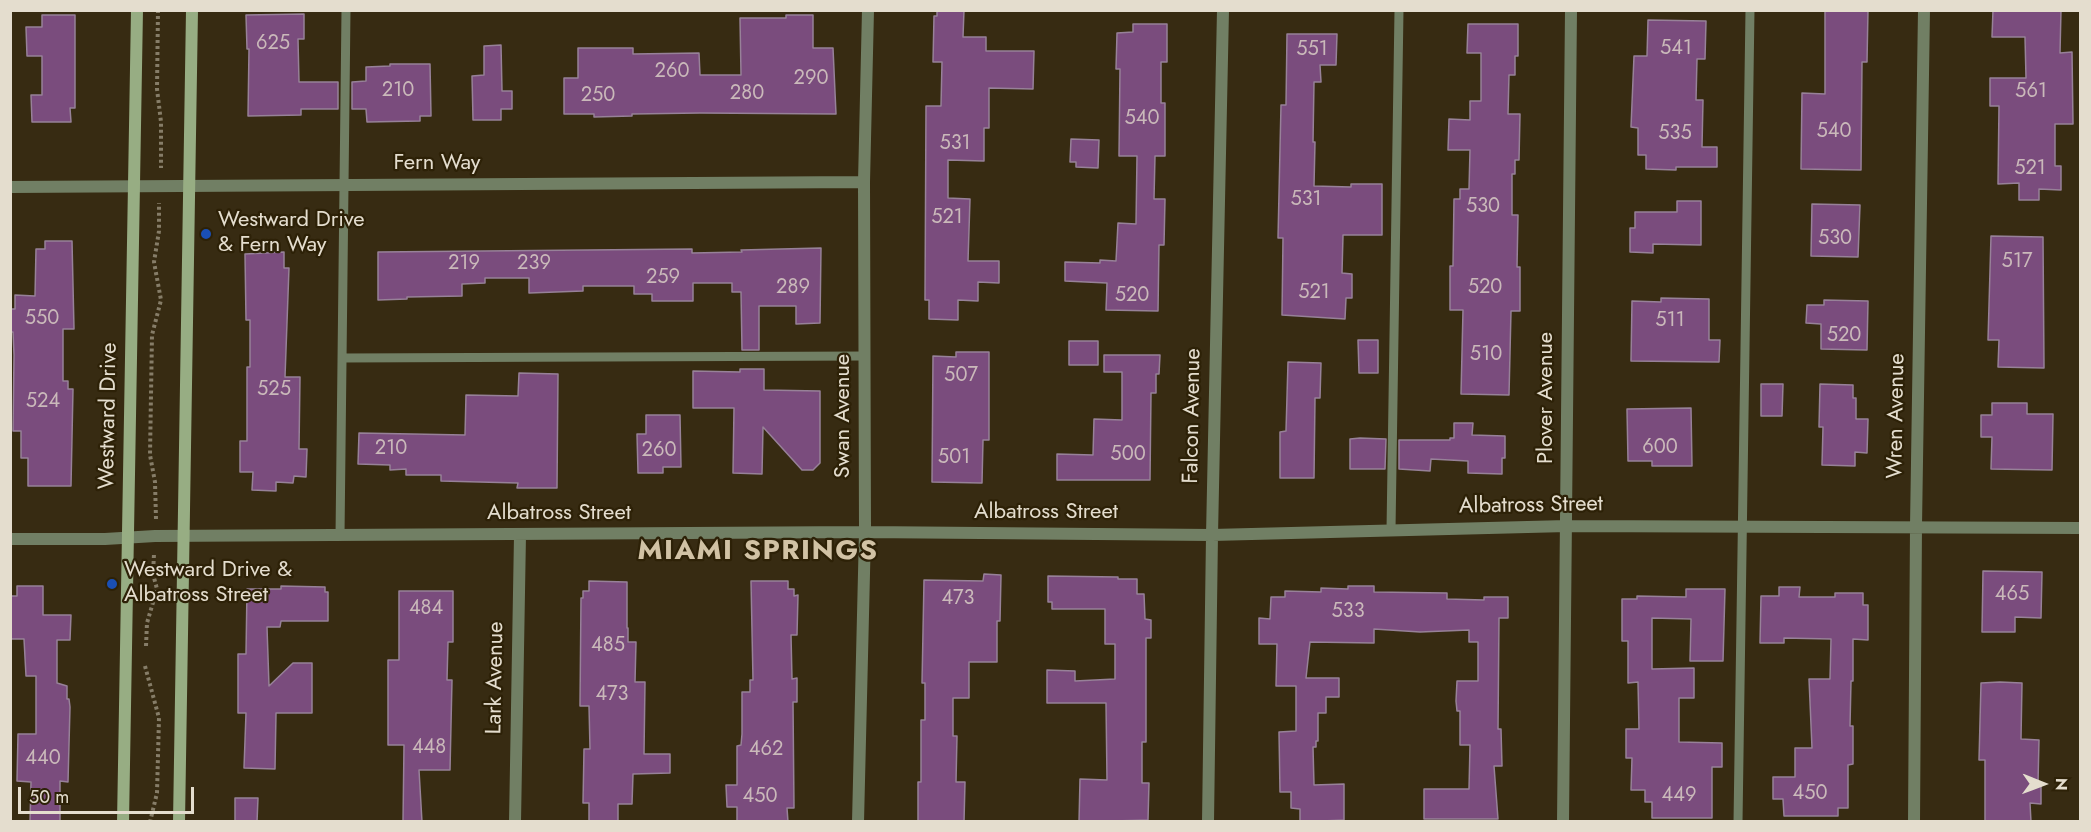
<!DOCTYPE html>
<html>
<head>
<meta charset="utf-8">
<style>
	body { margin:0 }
	#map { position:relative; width:2091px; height:832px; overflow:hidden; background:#372b12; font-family:Jost,sans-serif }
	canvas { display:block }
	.frame { position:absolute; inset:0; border:12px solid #e4ddce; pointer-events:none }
	.north { position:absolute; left:2013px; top:754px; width:60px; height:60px; -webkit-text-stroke:4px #2d2107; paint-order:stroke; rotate:91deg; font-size:16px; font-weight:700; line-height:24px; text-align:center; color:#e4ddce }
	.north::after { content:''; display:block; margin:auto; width:21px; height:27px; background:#e4ddce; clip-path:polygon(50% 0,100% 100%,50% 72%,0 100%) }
	.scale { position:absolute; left:18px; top:787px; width:176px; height:27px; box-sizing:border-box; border:3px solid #e4ddce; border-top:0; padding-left:8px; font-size:18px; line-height:21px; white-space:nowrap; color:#e4ddce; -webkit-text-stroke:4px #2d2107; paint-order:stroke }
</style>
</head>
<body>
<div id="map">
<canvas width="2091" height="832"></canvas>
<div class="frame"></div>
<div class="north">N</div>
<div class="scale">50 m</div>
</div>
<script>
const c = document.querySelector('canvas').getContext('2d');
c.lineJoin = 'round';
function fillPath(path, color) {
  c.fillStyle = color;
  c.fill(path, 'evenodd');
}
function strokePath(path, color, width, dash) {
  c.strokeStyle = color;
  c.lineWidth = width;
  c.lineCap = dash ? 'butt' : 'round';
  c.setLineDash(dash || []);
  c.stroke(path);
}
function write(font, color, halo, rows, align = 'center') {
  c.font = font + ' Jost,sans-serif';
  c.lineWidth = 4.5;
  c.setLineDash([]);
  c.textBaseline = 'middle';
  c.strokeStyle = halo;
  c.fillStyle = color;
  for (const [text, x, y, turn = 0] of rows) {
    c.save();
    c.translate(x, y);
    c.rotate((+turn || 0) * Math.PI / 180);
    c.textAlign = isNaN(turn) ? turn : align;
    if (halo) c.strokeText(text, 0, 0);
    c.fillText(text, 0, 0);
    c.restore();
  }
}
const building = new Path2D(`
	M937,10H964L963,37H986V51H1034L1033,89L989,88V128H984V161L948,160V198L970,199L968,261H999V283L978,282V301L958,300V320L929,319V300H925L926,106H941L942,62H933L934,16H937Z
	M1825,10H1868L1867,62H1862L1861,170L1801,169L1802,93L1825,94Z
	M1993,10H2061L2060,53L2072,52L2073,124H2055V166H2061V190L2039,189V200H2019V183L1998,184L1999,106H1990V78H2026L2025,37H1992Z
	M304,14V39H298L299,82H338V109H301V115L248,116L249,49H247L246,15Z
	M42,15H75V108H70L71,122H32L31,95H42V56H27L26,27H42Z
	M786,15H813V48H833L836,114L700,113L632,114V116L594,117V114H564V78H578V48H633V54L699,53L700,75H741L740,18H786Z
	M1648,20L1706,21L1705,59H1697L1696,100H1703L1702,147H1717V167H1676V170L1646,169V155H1638V128L1631,127L1634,56H1647Z
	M1133,24H1167V62H1161V103H1165V156H1155L1154,199H1165L1164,245H1159L1158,311L1106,310L1107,283L1065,281V262L1100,263V260L1116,261L1118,223L1136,224L1137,156H1119L1120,69H1116L1117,33L1133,32Z
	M1468,24H1518V56H1515V75H1509L1508,114H1520L1519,160H1515V174H1512V215H1518L1517,267H1520V311H1511L1509,395L1461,394L1463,310H1450V266H1453L1454,199H1460V189H1469L1470,150H1448L1449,119L1470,120V101H1481V53H1467Z
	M1287,34H1337L1336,65H1320L1321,82H1314L1313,142H1315L1314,186L1351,187V184H1382V235H1343L1342,273L1352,274V298H1346L1345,319L1282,315L1283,238H1278L1281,105H1286Z
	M501,45L502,91H512V109H501V120H473L472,76L484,75V46Z
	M390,64H430L431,116H420V121L367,122L366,109H352V82L366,81V67L390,66Z
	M1071,139L1099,140L1098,168L1076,167V162H1070Z
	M1677,201H1701V245L1653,244V253L1630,252V228H1635V212H1677Z
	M1812,204L1860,205L1858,257L1811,256Z
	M1991,236L2043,237L2044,368L1998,367L1999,340H1988Z
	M45,241H72L74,329H63V381H68V389H73L71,486H28V458H21V431H13L14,355L13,332H10V309H15V295L35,296L36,249H45Z
	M821,248L820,323L796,324V306H759V350H742L741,292H732V283H693V301H652V294H634V286H583V291L529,293V278H485V283L462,284V296L407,297V299L378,300V252L692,249V253L742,252L741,250Z
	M284,252V268H289L285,377H300L299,449H307L306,477L294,476L293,483L276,482V491L252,490L253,472H240V441H247V367H250V320H246L245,254Z
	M1661,298L1709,299V340H1720L1719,362L1631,361L1632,301L1661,302Z
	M1824,300L1868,301L1867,350L1821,349V324L1806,323L1807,305H1824Z
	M1358,340H1378V373H1359Z
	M1069,341H1098V365H1069Z
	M956,352H989V440H983L982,483L932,482L933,356L956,357Z
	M1104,355H1160L1159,374H1156V393H1151L1150,480H1057V454L1093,455L1094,419L1122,420V372H1104Z
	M1288,362L1321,363L1320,398H1315L1314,478H1280V432L1286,431Z
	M740,369H764V390L820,391V463L813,470H802L763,427L762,474L733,473L734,408H693V371L740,372Z
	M519,373L558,374L557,488H517L518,483L441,481V475H406V469L390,470V465L358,464L359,433L465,435L466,395L518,396Z
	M1761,384H1783L1782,416H1761Z
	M1820,384L1853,385V398H1856V419H1868L1867,453L1855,452V466L1822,465L1823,427H1819Z
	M1992,403H2027V414H2053L2052,470L1991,469L1992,437H1981V415H1992Z
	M1691,408L1692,466H1652V461H1628L1627,409Z
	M646,415H680L681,467H663V473H638L637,434H646Z
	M1454,423H1473L1472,435L1505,436V458H1502V474L1468,473V461L1431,459L1430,471L1399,469V440H1450V438H1454Z
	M1360,438L1386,439L1385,469H1350V439Z
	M1983,571L2042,572L2041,618L2015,617V632H1982Z
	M984,574L1001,575L1000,621H997V662H969V698H953V736H957L956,782H965L964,822H918V782H921V720H925V683H922L924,580L983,581Z
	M1048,576L1118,577V579H1137V594H1144L1145,619L1151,620V638H1146V742H1142V783H1149L1148,820L1079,822L1080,779L1107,780L1106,703H1047V670L1075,671V681L1115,679V644H1105V609H1052V602H1048Z
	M589,581L627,582V628H628V642H636L635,682H645L644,754H670V773L633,774L632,804H618V822H589V803H583L584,749H590L589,706H580L581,598H583V591H589Z
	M751,581H788V589H794V596L798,595L797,635H791L792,679L797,678V702H793L794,808H787L788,822H737V807H727L726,785H737V746L741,745L742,734V692H750V680H753Z
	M17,586H43V615H71L70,640H57V683L67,686V699H69L70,707L68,782L60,781V822H30L31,782L17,781L18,734H36V676H26L24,639H10V596H17Z
	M281,586L325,587V592H328V621H281L280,627H267L269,686L293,663H312V713H276L275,769L244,768L246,713H238V654H246L247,589H281Z
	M1348,586H1374V592L1447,593V599L1484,600V597H1508V618H1499L1498,729H1501L1502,766H1494L1498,819H1424V789H1469L1470,745H1460V711H1457L1456,701L1457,681H1478V642H1469V630L1420,632L1374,629V643L1310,642L1306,678H1339V697H1326V713H1318V741H1316V747H1313L1314,785L1344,784V820L1300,822V809L1291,808V792H1280L1279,732L1296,731V686H1276L1277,644H1259V618L1270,619L1271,597H1285V591L1321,592V588L1348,589Z
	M1779,587H1800L1799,597H1835V593H1863V605H1868V640L1853,639V681H1851L1850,726H1853V764L1848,765V808H1838V816H1784L1783,799H1773V777H1795V748H1812L1809,679H1830L1831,639L1784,638V643H1760L1761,596H1779Z
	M1686,589H1725L1723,661H1690L1691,619L1652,618V669L1694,668V698H1679V742L1722,743V767H1712V818H1652V802H1645V790H1631L1632,758H1626V729H1639L1638,682L1628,683V641H1622V599H1637V596L1686,597Z
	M399,591H453V642H448L447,680H452L450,770H419L422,822H403L404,745H388V660H399Z
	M2000,682L2022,683L2021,739L2039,740L2038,783H2041V804L2030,803L2031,822H1985V760H1979L1981,683Z
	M235,798H258L257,822H235Z`);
fillPath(building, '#7a4c7d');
strokePath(building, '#978198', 1.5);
strokePath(new Path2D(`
	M158,10L157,89L161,122V168
	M156,519L155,482L150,455L152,335L161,300L154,262L159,231V203
	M146,646L147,623L157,589L153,574L154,554
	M145,666L159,718L157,793L150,822`), '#867d68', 4, [3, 3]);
strokePath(new Path2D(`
	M342,358L865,356
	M1391,530L1399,10
	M340,536L346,10
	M1738,822L1750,10`), '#717f64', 9);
strokePath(new Path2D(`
	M10,187L864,182
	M10,539H105L155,536L865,532L1212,535L1567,526L2080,528
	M515,822L520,535
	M858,822L865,532L864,182L868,10
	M1208,822L1212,535L1223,10
	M1563,822L1571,10
	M1914,822L1916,526L1924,10`), '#717f64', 12);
strokePath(new Path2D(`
	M123,822L137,10
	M179,822L192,10`), '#97ad83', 12);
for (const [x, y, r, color] of [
	[206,234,6,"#1a4fb4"],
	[112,584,6,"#1a4fb4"]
]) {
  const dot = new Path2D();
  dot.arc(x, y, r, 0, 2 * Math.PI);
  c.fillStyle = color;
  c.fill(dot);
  strokePath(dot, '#2d2107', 2);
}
write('20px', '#cab9ba', null, [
	["625",273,44],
	["541",1676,49],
	["551",1312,50],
	["260",672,72],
	["290",811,79],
	["210",398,91],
	["561",2031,92],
	["280",747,94],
	["250",598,96],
	["540",1142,119],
	["540",1834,132],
	["535",1675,134],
	["531",955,144],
	["521",2030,169],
	["531",1306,200],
	["530",1483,207],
	["521",947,218],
	["530",1835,239],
	["517",2017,262],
	["219",464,264],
	["239",534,264],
	["259",663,278],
	["289",793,288],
	["520",1485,288],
	["521",1314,293],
	["520",1132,296],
	["550",42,319],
	["511",1670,321],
	["520",1844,336],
	["510",1486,355],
	["507",961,376],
	["525",274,390],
	["524",43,402],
	["600",1660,448],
	["210",391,449],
	["260",659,451],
	["500",1128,455],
	["501",954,458],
	["465",2012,595],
	["473",958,599],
	["484",426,609],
	["533",1348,612],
	["485",608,646],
	["473",612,695],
	["448",429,748],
	["462",766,750],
	["440",43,759],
	["450",1810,794],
	["449",1679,796],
	["450",760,797]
]);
write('22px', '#e4ddce', '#2d2107', [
	["Fern Way",437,164],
	["Plover Avenue",1547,398,-90],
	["Westward Drive",109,416,-89],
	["Swan Avenue",844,416,-90],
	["Falcon Avenue",1193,416,-89],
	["Wren Avenue",1897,416,-89],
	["Albatross Street",1531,506,-1],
	["Albatross Street",1046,513],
	["Albatross Street",559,514],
	["Lark Avenue",496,678,-89]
]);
write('22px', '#e4ddce', '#2d2107', [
	["Westward Drive",218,221],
	["& Fern Way",218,246],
	["Westward Drive &",124,571],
	["Albatross Street",124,596]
], 'left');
c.letterSpacing = '1.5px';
write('bold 28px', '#d1c2a5', '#2d2107', [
	["MIAMI SPRINGS",758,552]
]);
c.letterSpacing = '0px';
</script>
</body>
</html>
